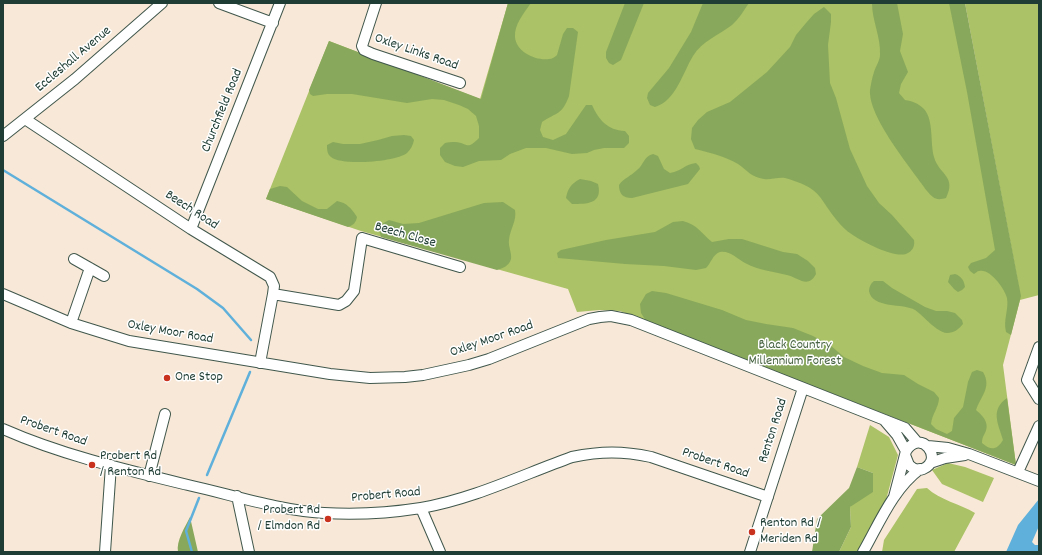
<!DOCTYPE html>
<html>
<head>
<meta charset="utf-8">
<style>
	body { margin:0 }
	#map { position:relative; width:1042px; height:555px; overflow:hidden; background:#f8e8d7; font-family:Dekko,sans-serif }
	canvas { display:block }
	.frame { position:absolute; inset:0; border:4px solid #1f3d34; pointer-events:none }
</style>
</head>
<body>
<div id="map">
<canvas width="1042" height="555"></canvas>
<div class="frame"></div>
</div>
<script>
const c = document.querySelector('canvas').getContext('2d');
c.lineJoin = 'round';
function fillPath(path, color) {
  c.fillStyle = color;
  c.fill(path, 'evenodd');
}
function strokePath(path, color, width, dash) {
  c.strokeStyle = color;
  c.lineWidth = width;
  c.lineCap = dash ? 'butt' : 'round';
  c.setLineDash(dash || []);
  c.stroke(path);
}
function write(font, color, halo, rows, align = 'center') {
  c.font = font + ' Dekko,sans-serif';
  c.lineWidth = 3;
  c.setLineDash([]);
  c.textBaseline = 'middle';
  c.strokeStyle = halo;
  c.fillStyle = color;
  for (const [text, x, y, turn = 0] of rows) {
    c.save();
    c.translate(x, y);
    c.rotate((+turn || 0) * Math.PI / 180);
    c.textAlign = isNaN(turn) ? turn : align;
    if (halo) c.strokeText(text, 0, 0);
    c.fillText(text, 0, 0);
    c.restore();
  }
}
fillPath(new Path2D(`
	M508,3H956L1019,288L965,3H1039V295L1020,300L1003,365L1016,465L620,311L600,310L577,312L568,289L361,231L266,199L329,41L480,99Z
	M870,425L889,437L898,455L886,500L857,552H839L851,527L850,507L873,473L857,467Z
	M948,463L965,467L994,478L983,502L942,484L932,470Z
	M927,488C940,500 960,504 975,513L954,552H882L884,540L917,489Z`), '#abc266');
fillPath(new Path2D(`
	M508,3H531C524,13 514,25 515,37C516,52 536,61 549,59C552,59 555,57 557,55L563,34L567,28H573L578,32L569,96C562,115 557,112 542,122L540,130L543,137L553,140L566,134L586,105H592C599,120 607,130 625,131L629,136V143L624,148H604L594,150L587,153L572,154L546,148H526L510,154L501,160L479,161L463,167L455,166L445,162L440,155V148L445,143C448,142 452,142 455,142C469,143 466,151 479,138V126L476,116L468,109L459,105L444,100L432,99L407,103L352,94H327L313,96L310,94L309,90L329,41L481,99Z
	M625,3H644L621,60L613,65L609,63L606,58V52Z
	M703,3H749C744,10 739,19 732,25C719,35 702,41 693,56C683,72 676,101 655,107L650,105L647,98L648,93L669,68L691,32Z
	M872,3H897L903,34L900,51L908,72L901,84L899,93L905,100C912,101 918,103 924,109C934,120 930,143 934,157C939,175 957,176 946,198C936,201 933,198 927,191C911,168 868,117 870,90C871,84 872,78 874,72C876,66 880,60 880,55C881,37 872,21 872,3Z
	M949,3H965L1021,296L1011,335L1006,332C1003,319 1009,310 1007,298C1005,289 990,268 979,271C977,271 976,273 974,274L970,271L968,267L971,263L986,258L995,250L967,92Z
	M824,7L831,14V22L828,45L830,83L836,98L850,149L867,186L879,203L892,215L914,240C915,246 913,251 906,254C893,258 861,241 850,233C845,230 839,223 835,218C827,209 821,194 810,188C804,184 792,180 785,178C778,177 770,180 764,179C751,177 748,171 738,164C727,157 708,152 695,149L691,139L692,128L698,120L707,112L730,102L767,72L790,47L796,35L806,23L814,14Z
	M404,135L411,136L414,140C413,145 411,149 407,153C396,162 341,166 331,157C327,154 327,149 327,145L333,142L343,144H360L378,140L392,136Z
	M653,154L658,156L664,169L670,173C682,171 685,164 696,163L699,166L700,169L688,184L632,198C623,198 619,194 619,185C624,178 631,176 637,170C644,165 643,157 653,154Z
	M580,179L591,181L598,184C603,204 587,204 572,204L566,198C568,188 571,184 580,179Z
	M280,186L287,187L302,201L318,209H327L337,201C347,203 351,208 357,217C356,222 354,225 348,227L266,199L270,189Z
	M503,202L515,210C517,221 510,229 509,240C508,246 512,253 511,259C509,266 503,268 497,270L381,237L379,230L380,225L389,220L403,224L419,223L484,203Z
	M683,221C698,225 701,233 712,242L729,239H742L783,252L797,254L808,261L815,268L816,274C808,289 799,278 787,275C771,271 761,271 745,263C738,259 729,250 720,252C713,254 711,263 706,268L696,270L664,266L625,264L558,258L557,253L561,250L606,240L655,232L673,222Z
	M955,274C961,276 964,280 965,287L962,290L958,292L954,289L948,282L950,275Z
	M874,281H883L892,288L925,307L936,311H947L955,313L962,320L963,324C959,329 954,333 947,333C936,332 924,316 915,310C904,303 872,309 869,291C869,287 871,283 874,281Z
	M652,291L666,293L722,310L746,320L766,324L793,328L813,336L830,345L844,357L863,366L882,373L904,375L918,384L934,392L939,398C939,407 932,414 931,424L936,429L947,434L952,431L954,418L963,407L968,382L972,372L977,370L983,372C992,387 981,396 976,410C983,416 990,423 985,433C983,437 982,438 982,443C991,451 997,450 1003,440C998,423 990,410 1007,398L1016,465L646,321L641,313L640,304L646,294Z
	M857,467L873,473V492L850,507L851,527L839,552H812L817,519L849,488Z
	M190,517L198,552H178C176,541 185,527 190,517Z`), '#88a85b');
fillPath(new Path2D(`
	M1039,499V526L1032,542L1035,545H1039V552H1006L1018,525Z`), '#5fb0da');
strokePath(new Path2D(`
	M3,170L197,289L223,308L251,340
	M207,475L250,372
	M192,552L186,531L199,498`), '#5fb0da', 2.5);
const minor = new Path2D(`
	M219,3L273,23
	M376,3L362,46L364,50L373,54L460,83
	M25,119L191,229L270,277L274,286L273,294L260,363
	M3,136L75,79L162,3
	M191,229L280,3
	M74,259L104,276
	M3,294L71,323L129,341L330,374L370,378L405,377L423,375L469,365L489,359L589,319L600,317L611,316L631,320L905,428L917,442
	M273,294L339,305L346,301L354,291L362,238L460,267
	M71,323L90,268
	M1039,347L1027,380L1039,399
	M885,421L897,435L906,451
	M3,429C62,455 126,470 188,485C233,495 278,510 324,513C356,515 389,513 421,508C473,499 522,475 572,457C601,451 623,451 651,457L768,497
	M928,446L948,448L969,454L1039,481
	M930,463L945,458L965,455
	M1018,472L1039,426
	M149,476L165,414
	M237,496L249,552
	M894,497L906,451C921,427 945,460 923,469C918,471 913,469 909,465L905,455
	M421,508L440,552
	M105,552L111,465
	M750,552L803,388
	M863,552C879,524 893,489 920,469`);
strokePath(minor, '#40574c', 12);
strokePath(minor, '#fff', 10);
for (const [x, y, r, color] of [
	[167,378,4,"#c8321e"],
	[92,465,4,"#c8321e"],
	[328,519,4,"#c8321e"],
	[752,532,4,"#c8321e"]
]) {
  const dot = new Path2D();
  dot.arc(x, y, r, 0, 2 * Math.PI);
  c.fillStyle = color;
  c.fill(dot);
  strokePath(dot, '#fff', 1.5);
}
write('14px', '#1f3d34', '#fff', [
	["Oxley Links Road",416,53,19],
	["Eccleshall Avenue",74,60,-40],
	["Churchfield Road",223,111,-68],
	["Beech Road",191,211,33],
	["Beech Close",405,236,16],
	["Oxley Moor Road",170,333,10],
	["Oxley Moor Road",492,340,-19],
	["Renton Road",774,431,-72],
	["Probert Road",53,432,19],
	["Probert Road",715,464,19],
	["Probert Road",386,496,-5]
]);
write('14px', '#496543', '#fff', [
	["Black Country",795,346],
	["Millennium Forest",795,362]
]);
write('14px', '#1f3d34', '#fff', [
	["One Stop",175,378],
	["Probert Rd",100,457],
	["/ Renton Rd",100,473],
	["Probert Rd",320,511,"right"],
	["/ Elmdon Rd",320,527,"right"],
	["Renton Rd /",760,524],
	["Meriden Rd",760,540]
], 'left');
</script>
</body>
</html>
